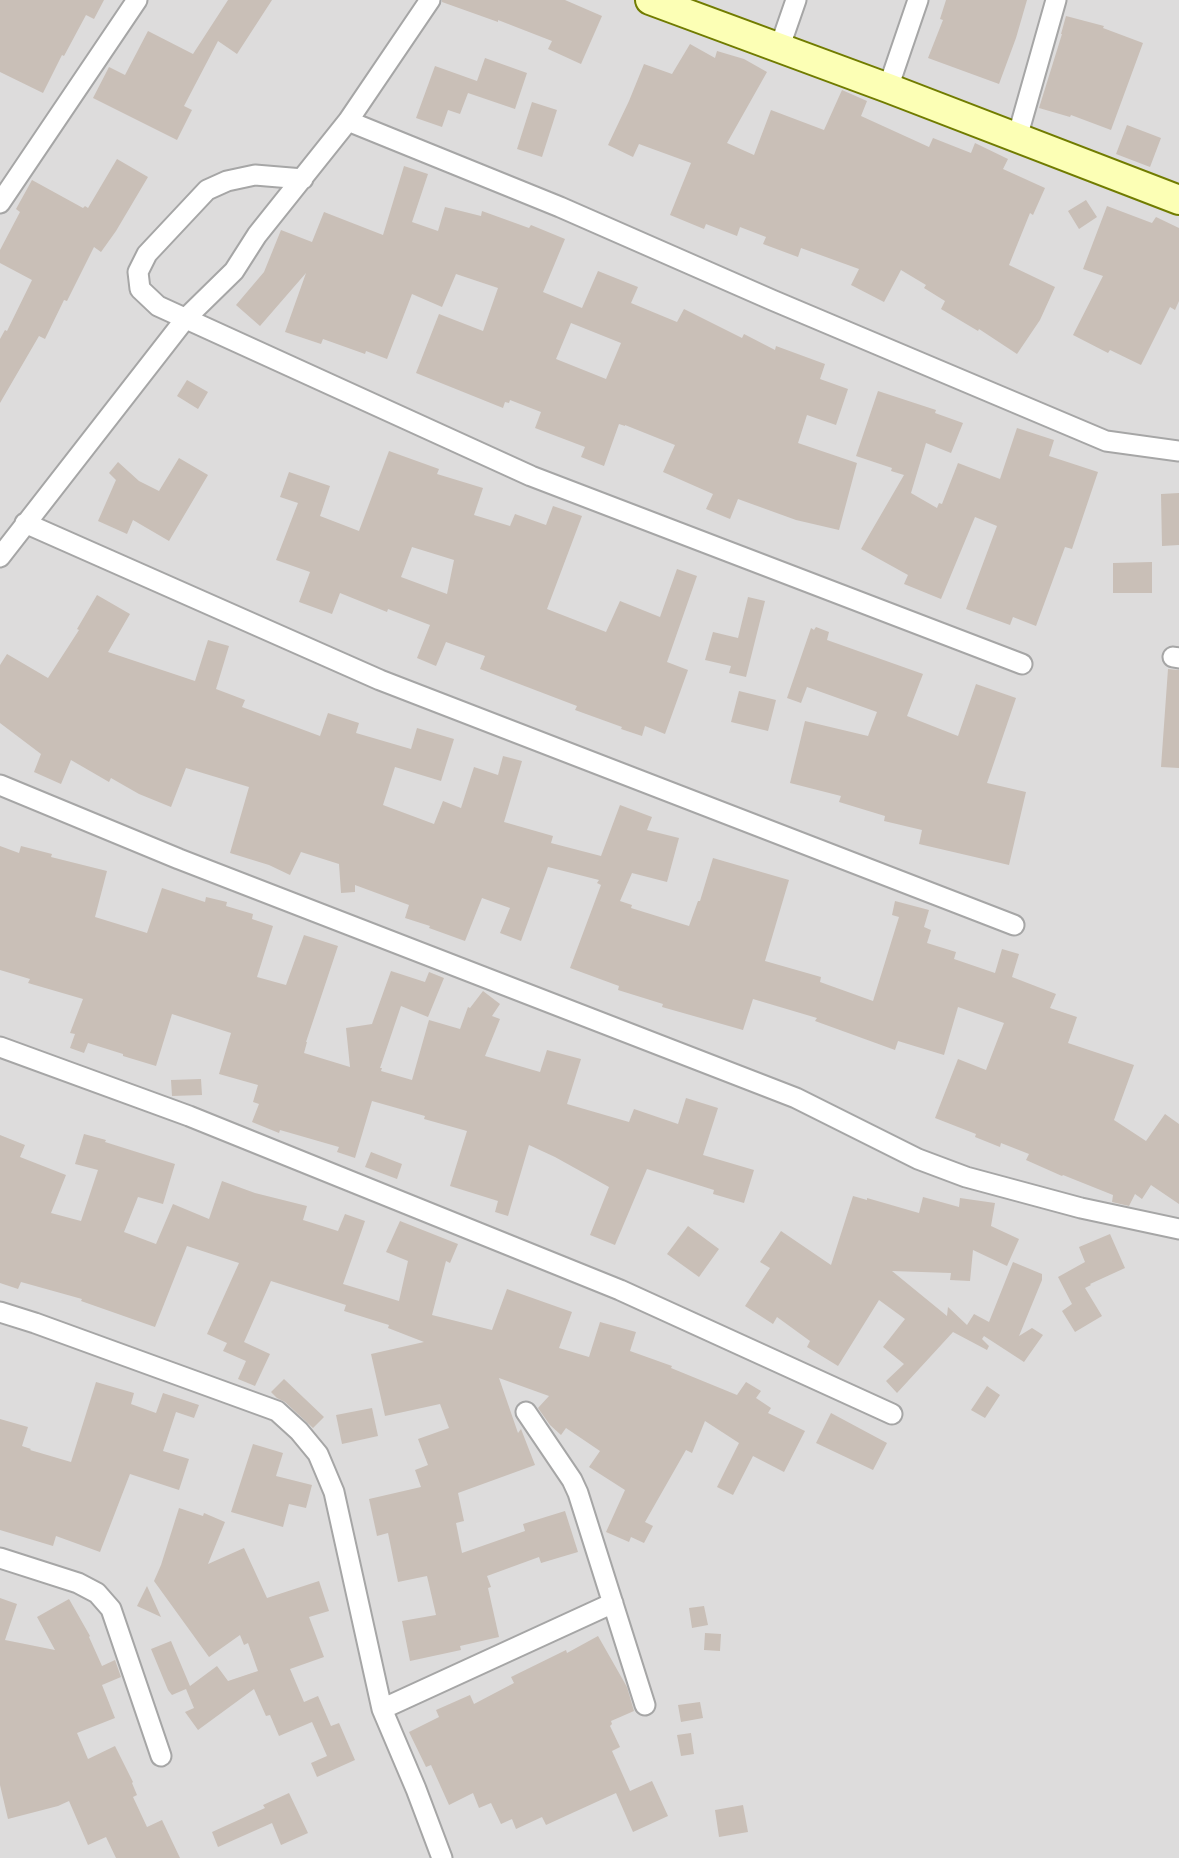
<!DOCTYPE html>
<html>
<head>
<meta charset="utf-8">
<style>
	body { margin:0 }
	canvas { display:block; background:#f1ece5 }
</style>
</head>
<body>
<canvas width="1179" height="1858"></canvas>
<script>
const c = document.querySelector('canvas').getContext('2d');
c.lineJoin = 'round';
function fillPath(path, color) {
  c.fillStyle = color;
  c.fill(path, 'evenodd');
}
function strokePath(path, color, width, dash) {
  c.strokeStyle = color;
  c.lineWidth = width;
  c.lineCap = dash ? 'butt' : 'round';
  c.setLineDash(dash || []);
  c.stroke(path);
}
fillPath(new Path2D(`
	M0,0H1179V1858H0Z`), '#dddcdc');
fillPath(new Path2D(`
	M0,0H104L94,19L86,15L64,56L62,55L43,93L0,72Z
	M228,0H272L237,54L218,41L184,106L192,110L177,140L93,98L109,67L125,75L148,31L193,54Z
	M442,0H565L602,16L581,64L548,49L552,41L498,20V22L442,2Z
	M946,0H1027L1016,38L999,84L928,58L943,20L940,19Z
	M1066,16L1104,26L1103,28L1143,43L1111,130L1071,115L1070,117L1039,108L1062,34H1061Z
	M690,44L715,58L717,51L744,59L767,72L727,143L754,155L771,110L824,130L842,90L867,101L861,116L929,147L933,138L971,153L975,143L1008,159L1003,169L1045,188L1033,215L1030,213L1009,265L1055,287L1040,320L1017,354L979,329L978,331L941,309L945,301L924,288L926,285L901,270L884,302L851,285L859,269L801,248L798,257L763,244L766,237L740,227L737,236L706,224L704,229L670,215L691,163L639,144L633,157L608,145L629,101L644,64L672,74Z
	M485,58L527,73L515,109L468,93L460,114L448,110L442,127L416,118L435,66L477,81Z
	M532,102L557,110L542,157L517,149Z
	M1127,125L1161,138L1150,167L1116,154Z
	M117,159L148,177L116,231L101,252L94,247L67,301L64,300L45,339L39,336L0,403V339L5,330L7,331L32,280L0,263V250L20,212L16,209L32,180L83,208L85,206L88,208Z
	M404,166L428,174L412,222L438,231L445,207L481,216L482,211L529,228L531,225L565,239L543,292L582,308L598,271L638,287L631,303L677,322L684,309L742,338L744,334L775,350L776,346L825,364L820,379L848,389L836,425L807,415L798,443L857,463L839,530L796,520L738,499L730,519L706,509L713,494L663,472L675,445L625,425V426L619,424L604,466L581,457L585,447L535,428L541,412L510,400L509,403L505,402L503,408L416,373L439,314L483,331L498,288L456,274L442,307L412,294L387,359L366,351L365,354L323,339L321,344L285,332L306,273L260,326L236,305L264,272L281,230L312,242L324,212L383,235ZM571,323L621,343L606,379L556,359Z
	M1086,200L1097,217L1079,229L1068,211Z
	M1107,206L1152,223L1156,217L1179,228V301L1175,310L1170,307L1141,365L1110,350L1108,353L1073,335L1103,276L1083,269Z
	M187,380L208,392L198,409L177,396Z
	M878,391L936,410L935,413L963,423L951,453L926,443L911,493L937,508L939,503L942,504L958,463L1000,479L1017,428L1054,440L1049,456L1098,472L1072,549L1065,547L1036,626L1013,617L1010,625L966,609L997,526L975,517L941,599L904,584L908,575L861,549L904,475L891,471L892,468L856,456Z
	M389,451L439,469L437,474L483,488L474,515L510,526L515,514L546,525L553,506L582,516L547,609L552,611L606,632L620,601L660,617L677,569L697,576L667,662L688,670L665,734L645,726L642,736L621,729L622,727L575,710L577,706L480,669L485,656L446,642L436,666L417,658L430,625L388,609L387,612L340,593L332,614L299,602L310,572L276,560L298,503L280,497L289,472L330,486L320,516L359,531ZM412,547L454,560L447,594L401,577Z
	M179,458L208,475L169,541L133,520L127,534L98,521L116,480L109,473L118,462L139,481L159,491Z
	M1179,493V545L1162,546L1161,494Z
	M1152,562V593H1113V563Z
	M97,595L130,614L108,652L195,681L208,640L229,646L216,689L245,700L242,707L320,736L328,713L359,723L356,733L411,749L417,728L454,739L441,781L395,767L383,805L434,824L443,801L461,808L474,767L498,775L503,756L522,761L504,822L553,836L551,843L601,856L620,805L652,817L647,830L679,838L667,882L632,873L620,901L632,905L631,908L689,926L698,901H700L713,858L789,880L765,961L821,977L820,982L873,1001L899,917L892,915L895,901L929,910L924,927L931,930L927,943L956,952L954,959L995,973L1002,949L1019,954L1012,977L1056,994L1050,1008L1077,1017L1068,1043L1134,1065L1114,1120L1146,1141L1165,1114L1179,1124V1204L1151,1185L1142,1199L1135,1194L1129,1206L1116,1203L1112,1202L1113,1195L1063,1175L1062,1176L1026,1160L1029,1154L1001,1143L1000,1147L975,1137L976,1134L935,1118L958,1059L986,1070L1004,1023L958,1007L944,1055L898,1041L895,1050L815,1021L817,1018L753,999L743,1030L662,1007L663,1004L618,990L619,986L570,968L601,885L597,883L599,880L548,867L521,941L500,933L510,908L482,898L465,941L429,928L430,926L405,918L409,905L355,885V892L341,893L339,864L301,852L290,875L269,865L230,853L249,787L186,768L171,807L139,794L111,778L109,782L71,760L61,784L34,772L41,754L0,723V665L7,654L48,678L79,630L77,629Z
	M748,597L765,601L746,677L729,673L731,666L705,660L713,632L738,638Z
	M816,627L829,632L827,640L923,674L907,716L958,736L976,684L1016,698L987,783L1026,792L1009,865L919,844L922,830L884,821L885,816L839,802L841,796L790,783L805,721L868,736L877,712L807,687L801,703L787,698L811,628L814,630Z
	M1168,669L1179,670V768L1161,767Z
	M739,691L776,700L768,731L731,722Z
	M0,846L19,853L21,846L52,854L51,857L107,871L95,917L147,933L162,888L205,902L206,897L227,902L226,906L253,914L252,919L273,926L257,977L286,985L304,935L338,946L306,1042H307L304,1053L350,1067L346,1028L372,1024L391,971L425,982L429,972L444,978L428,1017L401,1006L380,1068H382L381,1071L412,1080L429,1020L460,1029L468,1007L470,1008L483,991L500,1004L492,1016L500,1019L485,1056L540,1072L547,1050L581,1059L567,1104L629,1122L634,1109L678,1124L686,1098L718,1108L703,1155L754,1170L744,1203L713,1194L714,1190L647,1169L615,1245L590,1235L609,1187L555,1157L529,1145L508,1216L495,1212L498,1201L450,1186L467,1131L424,1119L425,1116L372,1101L355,1158L337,1152L339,1147L280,1130L279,1133L252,1122L259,1104L253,1102L258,1085L219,1074L231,1033L172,1014L156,1066L123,1056V1054L88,1043L84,1053L70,1048L75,1034L70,1033L83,999L28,983L30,979L0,970Z
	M201,1079L202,1095L172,1096L171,1080Z
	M84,1134L106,1140L105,1142L175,1164L163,1204L138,1197L124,1232L156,1244L173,1204L209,1219L222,1181L255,1193L307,1206L303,1220L338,1231L345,1214L365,1221L343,1284L399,1301L408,1261L386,1252L400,1221L458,1244L450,1263L446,1261L432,1315L492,1330L507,1289L572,1312L559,1348L589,1357L600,1322L636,1332L630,1351L672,1366L671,1368L737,1395L746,1382L761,1391L756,1398L771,1408L768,1413L805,1431L784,1472L753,1456L733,1495L717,1487L739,1443L705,1421L692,1453L686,1450L645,1522L653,1526L644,1543L631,1537L629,1542L606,1532L625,1490L589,1467L600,1451L566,1428L561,1435L550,1425L538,1408L549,1396L499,1378L518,1433L521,1429L535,1465L458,1493L464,1521L456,1523L462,1553L525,1531L523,1524L565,1511L578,1552L541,1563L539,1557L487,1576L491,1587L488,1588L499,1637L460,1646L461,1650L410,1661L402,1621L436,1615L427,1576L398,1582L388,1533L377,1536L369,1499L421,1487L415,1470L428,1465L418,1439L449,1428L440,1404L385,1416L371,1354L424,1342L388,1328L389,1325L344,1311L346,1305L271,1281L244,1342L270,1354L255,1386L238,1379L246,1361L223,1351L227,1343L207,1334L239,1263L187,1246L155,1327L81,1301L82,1299L21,1282L18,1289L0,1283V1135L25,1145L20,1157L66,1175L51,1213L81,1221L98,1170L75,1164Z
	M371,1152L402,1164L397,1179L365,1167Z
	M853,1196L867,1200V1198L919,1213L923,1197L959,1207L960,1198L995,1203L991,1226L1019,1239L1007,1266L973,1250L970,1281L950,1280L951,1273L892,1271L947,1316L948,1307L967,1325L974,1314L989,1322L1013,1262L1042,1274V1280L1019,1336L1032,1328L1043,1335L1024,1362L984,1336L982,1339L989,1346L987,1350L953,1332L897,1393L886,1381L904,1364L883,1347L905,1319L879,1300L838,1366L807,1347L810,1341L777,1317L773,1324L745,1306L770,1268L760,1262L781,1231L831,1265Z
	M688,1226L719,1249L699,1277L667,1254Z
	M1110,1234L1125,1268L1090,1284L1091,1285L1085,1288L1102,1316L1075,1332L1062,1311L1072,1304L1058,1277L1085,1262L1079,1247Z
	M284,1379L324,1417L313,1428L285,1402L277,1398L271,1392Z
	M96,1382L134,1393L131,1404L156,1413L163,1393L199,1405L194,1418L176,1412L163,1451L189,1459L179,1490L130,1474L100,1552L56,1536L53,1546L0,1530V1419L28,1427L22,1446L31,1449L30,1450L71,1462Z
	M987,1386L1000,1395L985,1418L971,1410Z
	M372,1408L378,1436L342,1444L336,1415Z
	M831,1413L887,1443L873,1470L816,1443Z
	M253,1444L283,1453L276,1476L312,1485L306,1508L289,1504L283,1527L231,1512Z
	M179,1508L203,1516L204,1513L225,1522L208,1564L244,1548L267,1598L319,1581L329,1611L309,1617L324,1657L290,1669L304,1702L318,1696L331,1726L339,1723L355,1760L317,1777L311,1763L327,1756L312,1722L279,1736L270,1715L266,1716L254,1689L198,1730L185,1712L194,1708L186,1689L172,1695L168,1690L151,1649L171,1641L190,1686L217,1666L228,1681L258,1671L248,1643L244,1645L240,1635L209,1657L154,1581L161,1565Z
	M147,1586L161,1617L137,1606Z
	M0,1598L17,1604L5,1640L55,1650L37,1617L69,1599L90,1636L89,1637L102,1666L115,1660L121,1677L102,1685L115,1718L77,1733L88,1759L115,1746L133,1782L132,1783L137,1795L133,1797L147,1827L162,1820L180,1858H116L106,1837L88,1845L69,1801L58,1806L8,1819L0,1785Z
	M704,1606L708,1625L692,1628L689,1608Z
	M705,1633L721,1634L720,1651L704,1650Z
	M598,1636L627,1687L634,1711L611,1721L612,1724L610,1726L620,1747L612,1751L630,1791L652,1781L668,1816L633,1832L616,1793L546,1825L542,1817L516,1829L512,1819L501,1824L491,1803L479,1808L473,1793L449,1805L431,1765L426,1767L409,1732L439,1717L436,1710L470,1695L474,1704L514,1683L511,1677L566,1650L567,1653Z
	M700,1702L703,1718L681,1722L678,1705Z
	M691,1733L694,1754L681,1756L677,1735Z
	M289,1793L308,1833L281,1845L272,1823L218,1847L212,1832L265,1808L263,1805Z
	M743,1805L748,1832L719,1837L715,1810Z`), '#c9bfb7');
const street = new Path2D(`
	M779,49L796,0
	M888,88L918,0
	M348,121L560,207L772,300L1106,441L1179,451
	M1017,138L1056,0
	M303,179L255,175L227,181L207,190L147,254L138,272L140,289L158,306L531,476L1022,664
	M0,203L137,0
	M25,523L380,680L1014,925
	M0,557L186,318L234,271L257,235L348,121L430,0
	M1173,657L1179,658
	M0,785L179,859L796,1098L918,1159L966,1177L1081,1208L1179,1229
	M0,1047L189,1116L620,1290L892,1414
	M0,1312L35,1323L277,1411L299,1431L318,1454L334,1492L382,1709L416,1789L442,1858
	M526,1412L572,1480L578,1493L645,1705
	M0,1558L78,1583L97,1593L111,1609L161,1756
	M382,1709L613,1603`);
const secondary = new Path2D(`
	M650,0L888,88L1179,200`);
strokePath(street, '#a6a6a6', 23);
strokePath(secondary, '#717c00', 32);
strokePath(street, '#fff', 19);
strokePath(secondary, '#fcffb5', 28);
</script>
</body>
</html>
